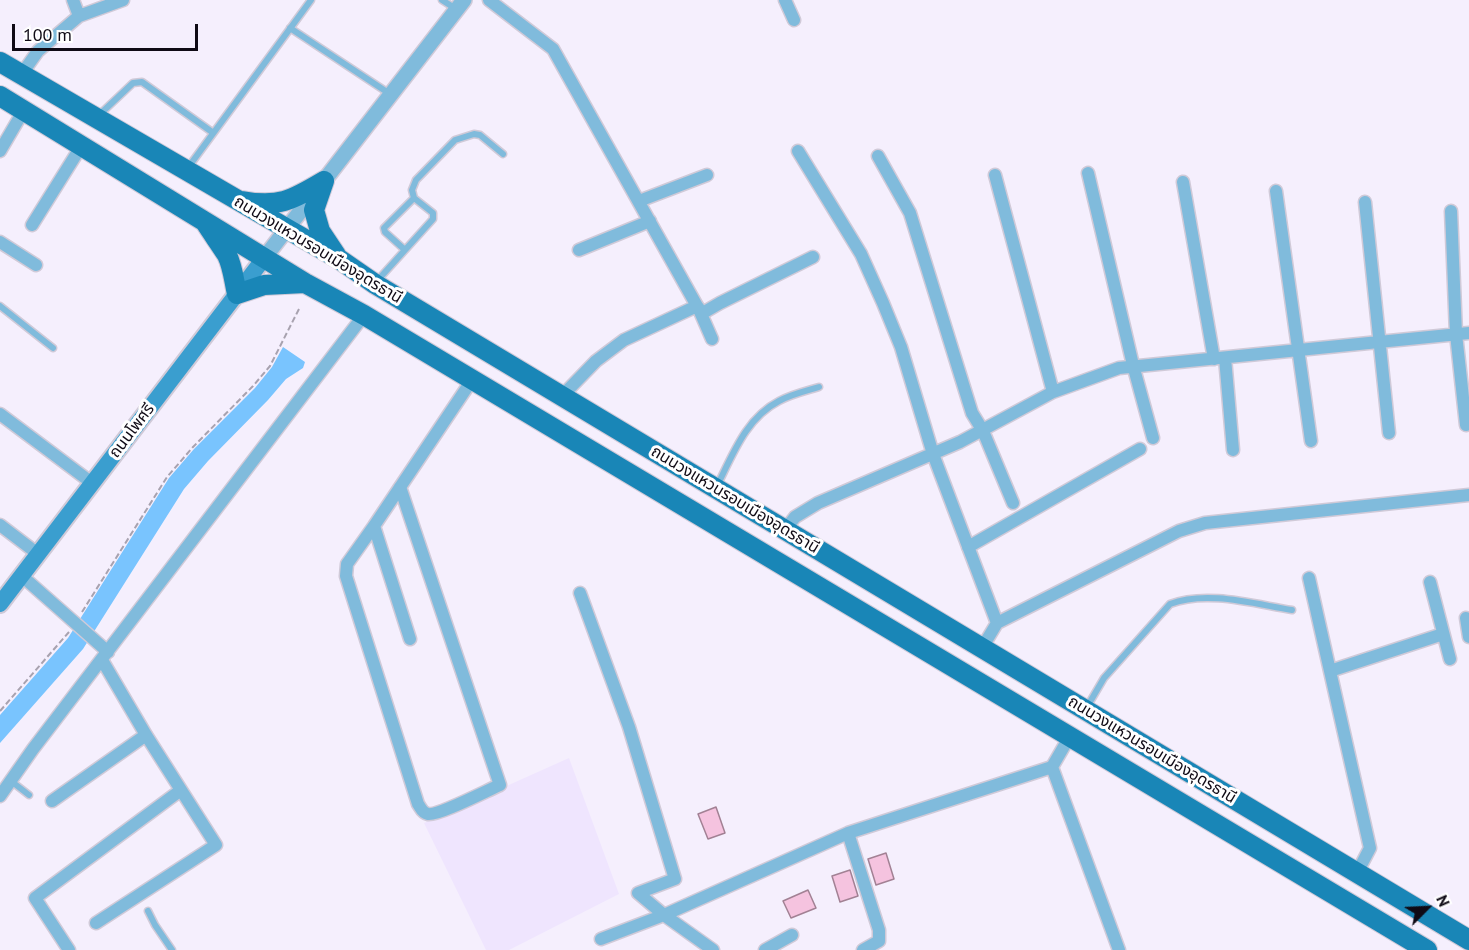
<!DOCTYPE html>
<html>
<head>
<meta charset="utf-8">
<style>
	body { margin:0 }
	#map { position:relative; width:1469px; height:950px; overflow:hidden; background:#f5effd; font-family:"PT Sans",sans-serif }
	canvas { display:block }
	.north { position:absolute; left:1397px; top:878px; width:60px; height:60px; -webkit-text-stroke:4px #fff; paint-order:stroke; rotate:66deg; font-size:16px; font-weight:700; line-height:24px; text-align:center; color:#0f0a15 }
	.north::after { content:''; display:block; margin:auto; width:21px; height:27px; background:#0f0a15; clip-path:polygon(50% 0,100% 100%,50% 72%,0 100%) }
	.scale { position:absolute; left:12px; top:24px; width:186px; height:27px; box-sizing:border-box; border:3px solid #0f0a15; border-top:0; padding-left:8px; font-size:18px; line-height:21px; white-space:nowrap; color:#0f0a15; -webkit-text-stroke:4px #fff; paint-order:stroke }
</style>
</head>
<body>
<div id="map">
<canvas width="1469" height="950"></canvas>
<div class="north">N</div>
<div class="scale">100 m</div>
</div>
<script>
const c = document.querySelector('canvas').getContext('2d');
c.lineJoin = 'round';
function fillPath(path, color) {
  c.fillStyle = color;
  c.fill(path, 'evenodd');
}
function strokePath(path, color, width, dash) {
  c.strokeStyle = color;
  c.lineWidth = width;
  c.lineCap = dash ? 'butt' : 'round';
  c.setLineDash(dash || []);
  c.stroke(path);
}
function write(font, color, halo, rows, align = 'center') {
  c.font = font + ' "PT Sans","Noto Sans Thai",sans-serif';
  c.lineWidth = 6;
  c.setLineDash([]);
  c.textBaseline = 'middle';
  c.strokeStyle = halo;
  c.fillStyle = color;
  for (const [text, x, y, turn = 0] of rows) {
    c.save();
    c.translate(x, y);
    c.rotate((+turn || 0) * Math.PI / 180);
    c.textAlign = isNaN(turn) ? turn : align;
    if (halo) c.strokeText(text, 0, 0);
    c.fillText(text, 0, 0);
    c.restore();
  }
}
fillPath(new Path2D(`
	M569,758L619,894L509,950H486L424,823Z`), '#efe5fe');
fillPath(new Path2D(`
	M283,347L305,362L303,368L286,379L268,400L208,461L184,489L83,649L0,743V715L68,638L169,478L194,449L255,388L272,367Z`), '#79c4fe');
const building = new Path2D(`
	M716,807L725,833L708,839L698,814Z
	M886,853L894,879L876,885L868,859Z
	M850,870L858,896L840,902L832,876Z
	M808,890L816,908L791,918L783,901Z`);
fillPath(building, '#f5c3df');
strokePath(building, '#a28194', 1.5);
const service = new Path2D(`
	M442,0L456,9
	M290,28L390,94
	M98,116L133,83L142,82L212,132
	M187,169L311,0
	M414,198L412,190L416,180L455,140L474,134L480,135L503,154
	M377,281L433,219V213L414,198L384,228L385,232L405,250
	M0,306L53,348
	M717,486C733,454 746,418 779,401C792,394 806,391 819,387
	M1087,707L1104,678L1170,604C1207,590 1254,604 1292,610
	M11,781L29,795
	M148,911L155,925L172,950`);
const minor = new Path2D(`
	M73,0L79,16
	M489,0L553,49L697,306L624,340L596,361L562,396
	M785,0L794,20
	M21,75L38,51L79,16L123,0
	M0,151L24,110
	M798,151L861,254L883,303L901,347L933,454L997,623
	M878,156L910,213L972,413L983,431L1013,503
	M1088,173L1133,365L1153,438
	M995,175L1053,392
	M1183,182L1214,359
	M1276,191L1311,441
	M639,201L707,175
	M1365,202L1389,433
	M1451,211L1456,334L1466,425
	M32,225L82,145
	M0,242L36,265
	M579,250L650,221
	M698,307L712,339
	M701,314L720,303L813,257
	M1225,358L1233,450
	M0,414L92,483
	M400,487L500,785C488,790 438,816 428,814C422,813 421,808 418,804L346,576L347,564L374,526L472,380
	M0,525L38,554
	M374,526L410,639
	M785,530L795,517L818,503L960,442L1053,392L1119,368L1469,333
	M968,547L1140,449
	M22,576L108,652
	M1309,578L1370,848L1357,873
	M1430,582L1450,659
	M580,593L629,727L675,879L638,893L664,915L713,950
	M1466,618L1469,637
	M982,648L997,623L1179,531L1205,523L1469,495
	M1330,671L1443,634
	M1070,736L1052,767L1119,950
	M0,796L33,749L364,315
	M52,801L146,735
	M848,833L879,930V941L863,950
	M96,923L216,845L146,735L102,660
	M601,939L664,915L848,833L1052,767
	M69,950L35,898L181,790
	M765,950L792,935`);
const tertiary = new Path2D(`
	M265,257L464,0`);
const secondary = new Path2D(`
	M0,604L265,257`);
const primary = new Path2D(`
	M0,62L339,259L375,284L1469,940
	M0,96L305,283L364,315L1427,950
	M324,181L314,210L320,231L336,255
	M242,201C279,208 292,200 324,181
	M205,222C212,233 220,244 227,255C233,267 234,281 237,294L264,285L305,283`);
strokePath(service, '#d0cad8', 9);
strokePath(minor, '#d0cad8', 15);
strokePath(tertiary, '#d0cad8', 18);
strokePath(secondary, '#d0cad8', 20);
strokePath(primary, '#d0cad8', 22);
strokePath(new Path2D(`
	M82,612L167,477L193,447L253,386L270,366L300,307
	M0,711L69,632`), '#a8a2af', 2, [6, 3]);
strokePath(service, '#80bbdc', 6);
strokePath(minor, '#80bbdc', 12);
strokePath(tertiary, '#80bbdc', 15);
strokePath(secondary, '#3a9ecf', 16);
strokePath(primary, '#1986b7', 20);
write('16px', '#0f0a15', '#fff', [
	["ถนนวงแหวนรอบเมืองอุดรธานี",318,250,31],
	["ถนนโพศรี",132,431,-53],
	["ถนนวงแหวนรอบเมืองอุดรธานี",735,500,31],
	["ถนนวงแหวนรอบเมืองอุดรธานี",1152,750,31]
]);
</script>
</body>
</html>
